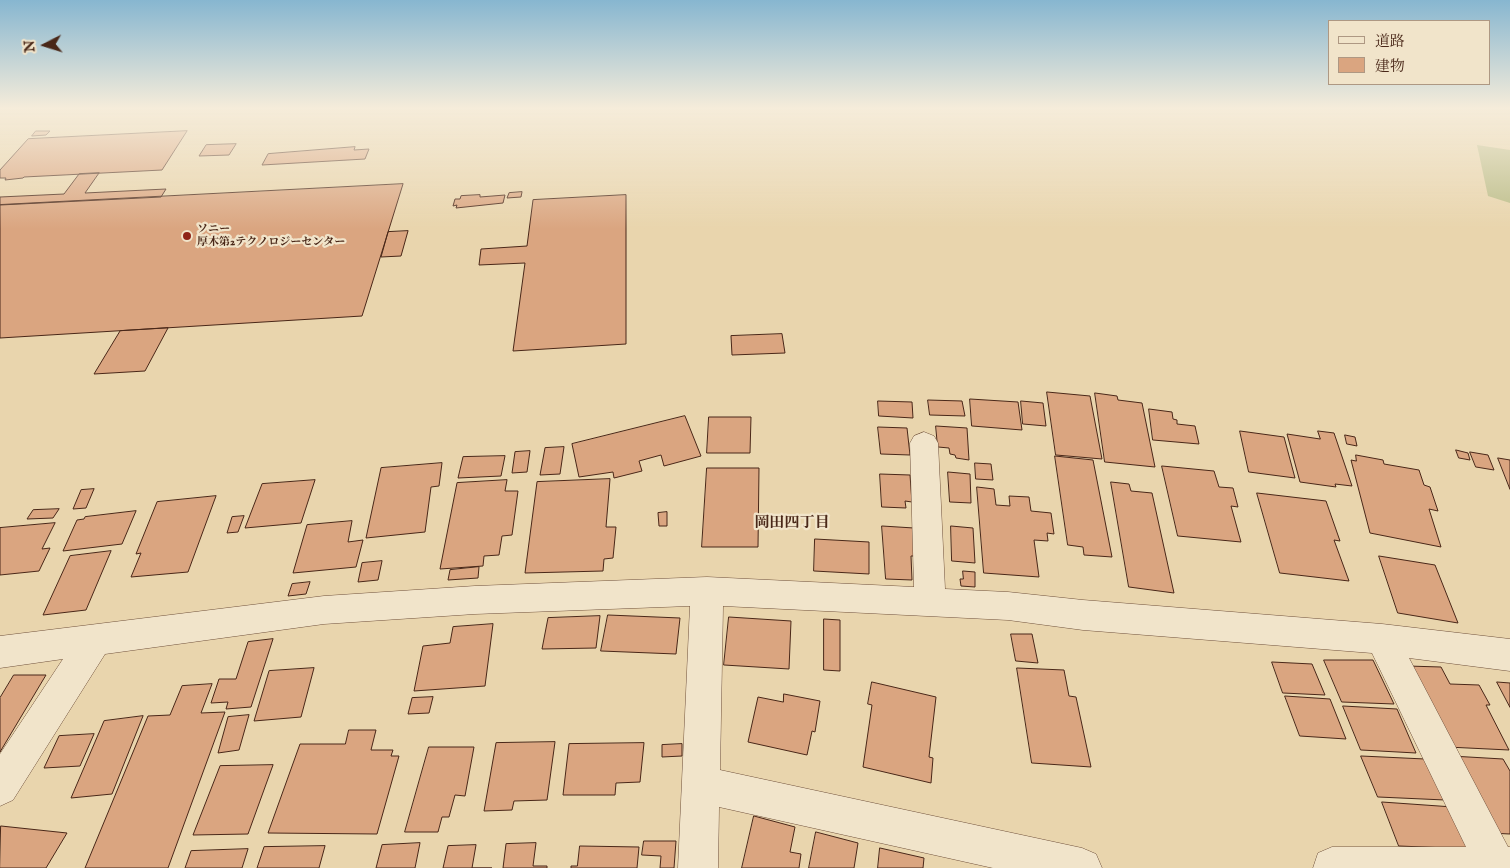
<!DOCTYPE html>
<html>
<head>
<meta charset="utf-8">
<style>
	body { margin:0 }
	#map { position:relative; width:1510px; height:868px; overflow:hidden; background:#e9d5ad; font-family:"IM FELL English","Noto Serif JP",serif }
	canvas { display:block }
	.legend { position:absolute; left:1328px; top:20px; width:162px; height:65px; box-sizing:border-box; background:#f1e4ca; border:1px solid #ae9883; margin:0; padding:6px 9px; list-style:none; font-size:15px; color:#492718 }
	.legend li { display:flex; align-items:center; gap:10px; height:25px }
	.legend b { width:25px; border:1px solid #ae9883 }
	.north { position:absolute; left:20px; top:20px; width:50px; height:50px; -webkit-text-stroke:4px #f1e4ca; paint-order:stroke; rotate:265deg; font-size:14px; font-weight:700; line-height:20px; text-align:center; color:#492718 }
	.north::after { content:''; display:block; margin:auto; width:18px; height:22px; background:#492718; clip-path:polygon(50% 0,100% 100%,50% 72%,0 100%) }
</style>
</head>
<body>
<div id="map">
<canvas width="1510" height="868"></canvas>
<ul class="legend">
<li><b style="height:6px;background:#f1e4ca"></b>道路</li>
<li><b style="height:14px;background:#daa580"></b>建物</li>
</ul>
<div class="north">N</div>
</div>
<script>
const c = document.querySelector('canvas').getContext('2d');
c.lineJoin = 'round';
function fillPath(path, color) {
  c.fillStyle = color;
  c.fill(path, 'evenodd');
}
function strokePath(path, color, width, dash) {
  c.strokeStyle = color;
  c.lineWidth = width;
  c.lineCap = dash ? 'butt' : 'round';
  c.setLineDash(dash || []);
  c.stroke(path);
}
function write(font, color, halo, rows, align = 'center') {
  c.font = font + ' "IM FELL English","Noto Serif JP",serif';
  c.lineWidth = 4.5;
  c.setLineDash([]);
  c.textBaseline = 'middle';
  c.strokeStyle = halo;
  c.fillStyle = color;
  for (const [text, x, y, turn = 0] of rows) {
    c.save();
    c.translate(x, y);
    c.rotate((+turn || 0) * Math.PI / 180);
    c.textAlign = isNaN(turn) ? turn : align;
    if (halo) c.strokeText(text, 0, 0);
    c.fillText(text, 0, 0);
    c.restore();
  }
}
fillPath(new Path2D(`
	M1477,145L1510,150V203L1488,196Z`), '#babc87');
const building = new Path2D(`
	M36,131H50L46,135L32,136Z
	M187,131L162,170L24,177L23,178L5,180L6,178H0V170L28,139Z
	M236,144L229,155L199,156L206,145Z
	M355,147L354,150L369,149L365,159L262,165L268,154Z
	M99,173L85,193L166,189L161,197L0,205V197L64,194L79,174Z
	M403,184L362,316L0,338V205Z
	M522,192L521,197L507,198L509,193Z
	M480,195V197L505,195L503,203L456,208L457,205L453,206L455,199H460L461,196Z
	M626,195V344L513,351L525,263L479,265L481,249L527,246L533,200Z
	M408,231L401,256L381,257L388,232Z
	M168,328L145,371L94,374L120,331Z
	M782,334L785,353L732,355L731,336Z
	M1047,392L1090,396L1102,459L1056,455Z
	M1095,393L1117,396L1118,400L1142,403L1155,467L1105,462Z
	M970,399L1018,402L1022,430L972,426Z
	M928,400L962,401L965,416L930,415Z
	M878,401L912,402L913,418L879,416Z
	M1021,401L1043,403L1046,426L1023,424Z
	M1149,409L1172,412L1173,419L1177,420V424L1195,426L1199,444L1153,440Z
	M685,416L701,456L664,466L661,455L639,461L642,471L614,478L613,472L579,477L572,444Z
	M709,417H751L750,453H707Z
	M936,426L967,428L969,460L956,458L955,455L950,454L949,448L938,447Z
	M878,427L907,428L910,455L881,454Z
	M1240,431L1284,437L1295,478L1249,472Z
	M1318,431L1334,433L1352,486L1335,484L1336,487L1300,482L1287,434L1320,439Z
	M1345,435L1355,437L1357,446L1347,444Z
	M564,447L560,474L540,475L545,448Z
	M1456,450L1468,453L1470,460L1459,458Z
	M530,451L527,472L512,473L515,452Z
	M1470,452L1488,455L1494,470L1476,467Z
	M1356,455L1383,460L1384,464L1419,470L1424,485L1430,487L1438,511L1429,509L1441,547L1370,533L1351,460L1356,461Z
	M505,456L501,476L458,478L463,457Z
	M1055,456L1093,460L1112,557L1084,555L1083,547L1068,545Z
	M1498,458L1510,460V489Z
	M442,463L439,486L431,487L425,532L366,538L381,468Z
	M975,463L991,464L993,480L976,479Z
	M1162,466L1214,471L1219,487L1233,488L1238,507L1231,506L1241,542L1178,536Z
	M707,468H759L758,547H702Z
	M948,472L970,474L971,503L950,502Z
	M880,474L910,475L912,502L905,501L906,508L882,507Z
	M610,479L606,527H616L613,558L604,559L603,571L525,573L537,482Z
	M315,480L301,523L245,528L262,484Z
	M507,480L505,491H518L512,535L502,536L499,555L484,556L483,566L440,569L457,483Z
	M1111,482L1129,484L1131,491L1152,493L1174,593L1129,587Z
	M977,487L994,489L996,505L1010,506L1009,496L1029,497L1031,511L1051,513L1054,534L1047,533L1048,541L1034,540L1039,577L984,573Z
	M94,489L86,508L73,509L81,490Z
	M1257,493L1326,501L1340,541L1334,540L1349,581L1280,573Z
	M216,496L188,572L131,577L141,553L136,554L157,502Z
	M59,509L53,518L27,519L33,510Z
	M136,511L122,544L63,551L77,520L84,519L85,517Z
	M667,512V526H659L658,513Z
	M244,516L238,532L227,533L232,517Z
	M352,521L348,542L363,540L356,567L293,573L307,525Z
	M55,523L42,549L50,548L39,571L0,575V528Z
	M882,526L914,528L915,556H911L912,580L886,579Z
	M951,526L973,528L975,563L952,561Z
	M815,539L869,542V574L814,571Z
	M111,551L86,610L43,615L70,556Z
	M1379,556L1435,565L1458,623L1398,613Z
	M382,561L378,580L358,582L362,563Z
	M479,567L478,578L448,580L450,570Z
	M963,571L975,572V587L961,586L960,579H963Z
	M310,582L306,594L288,596L292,584Z
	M608,615L680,618L676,654L601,651Z
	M600,616L596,648L542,649L548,618Z
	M729,617L791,621L789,669L724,665Z
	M824,619L840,620V671L824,670Z
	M493,624L485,686L414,691L423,646L450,643L453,627Z
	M1011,634H1032L1038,663L1016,661Z
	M273,639L251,707L226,709L228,702L211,703L219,679H236L248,642Z
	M1324,660H1373L1394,704L1342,702Z
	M1272,662L1312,664L1325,695L1283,693Z
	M1407,666L1441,667L1450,684L1479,685L1490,705H1486L1509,750L1447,747Z
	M314,668L301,717L254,721L269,671Z
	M1017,668L1064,670L1069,696L1076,697L1091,767L1032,763Z
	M14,675H46L0,752V698Z
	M872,682L936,697L929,757L933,758L931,783L863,767L872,705L868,704Z
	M1497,682L1510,683V707Z
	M212,684L201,713L225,712L168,868H85L148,716L170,715L182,686Z
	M784,694L820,701L815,732L812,731L807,755L748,742L758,697L783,702Z
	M1285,696L1330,699L1346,739L1300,736Z
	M433,697L429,713L408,714L412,698Z
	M1343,706L1397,709L1416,753L1361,750Z
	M249,715L239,750L218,753L228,717Z
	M143,716L112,794L71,798L104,721Z
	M349,730H376L371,750H393L391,756H399L377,834L268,833L300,744H345Z
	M94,734L80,766L44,768L59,736Z
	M555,742L547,800L514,801L512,810L484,811L496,743Z
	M644,743L640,782L616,783L615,795H563L569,744Z
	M682,744V756L662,757V745Z
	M429,747H474L465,796L455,795L449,817H442L438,832H405Z
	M1361,756L1425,759L1445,800L1378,797Z
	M1451,756L1503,759L1510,771V834L1489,833Z
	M273,765L248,834L193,835L220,766Z
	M1382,802L1453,807L1471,849L1399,846Z
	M754,816L795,827L790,852L801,854L799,868H742Z
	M1,826L67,833L46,868H0Z
	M816,832L858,843L854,868H809Z
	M644,841H676L674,868H660L661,856L642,855Z
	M420,843L415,868H376L382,845Z
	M536,843L533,866H547V868H503L506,844Z
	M476,845L472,868H492H443L448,846Z
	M325,846L319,868H257L264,847Z
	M580,846L639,847L637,868H571V866H577Z
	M880,848L924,858L923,868H878Z
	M248,849L242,868H185L191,851Z`);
fillPath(building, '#daa580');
strokePath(building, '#492718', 1);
const minor = new Path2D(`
	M924,432L934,436L938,443L945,589L1008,592L1083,600L1382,624L1510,639V671L1409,658L1508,847H1510V868H1313L1318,853L1332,847H1466L1372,653L1083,630L1008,620L723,606L720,770L1082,848L1096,854L1102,868H993L719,807L718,868H678L690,606L475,614L324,624L105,654L13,800L0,806V754L63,659L0,668V636L324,596L475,586L707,577L914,587L910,443L914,436Z`);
strokePath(minor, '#71523d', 1);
fillPath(minor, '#f1e4ca');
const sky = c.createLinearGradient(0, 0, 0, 229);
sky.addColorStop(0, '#87b6d0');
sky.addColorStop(0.47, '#f5ecda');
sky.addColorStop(1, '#f5ecda00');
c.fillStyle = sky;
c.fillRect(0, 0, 1510, 229);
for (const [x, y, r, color] of [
	[187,236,5,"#8f2418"]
]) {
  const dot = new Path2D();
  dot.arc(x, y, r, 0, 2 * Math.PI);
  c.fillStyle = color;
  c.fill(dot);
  strokePath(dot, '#f1e4ca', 2);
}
write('bold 11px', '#492718', '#f1e4ca', [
	["ソニー",197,230],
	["厚木第2テクノロジーセンター",197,243]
], 'left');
write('bold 15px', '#492718', '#f1e4ca', [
	["岡田四丁目",792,524]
]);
</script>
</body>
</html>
